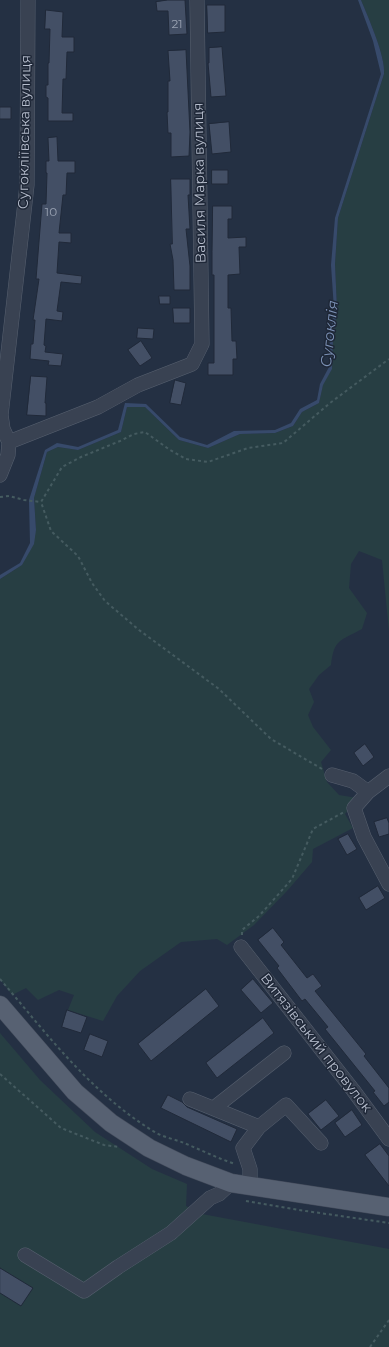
<!DOCTYPE html>
<html>
<head>
<meta charset="utf-8">
<style>
	body { margin:0 }
	canvas { display:block; background:#243043 }
</style>
</head>
<body>
<canvas width="389" height="1347"></canvas>
<script>
const c = document.querySelector('canvas').getContext('2d');
c.lineJoin = 'round';
function fillPath(path, color) {
  c.fillStyle = color;
  c.fill(path, 'evenodd');
}
function strokePath(path, color, width, dash) {
  c.strokeStyle = color;
  c.lineWidth = width;
  c.lineCap = dash ? 'butt' : 'round';
  c.setLineDash(dash || []);
  c.stroke(path);
}
function write(font, color, halo, rows, align = 'center') {
  c.font = font + ' Montserrat,sans-serif';
  c.lineWidth = 3;
  c.setLineDash([]);
  c.textBaseline = 'middle';
  c.strokeStyle = halo;
  c.fillStyle = color;
  for (const [text, x, y, turn = 0] of rows) {
    c.save();
    c.translate(x, y);
    c.rotate((+turn || 0) * Math.PI / 180);
    c.textAlign = isNaN(turn) ? turn : align;
    if (halo) c.strokeText(text, 0, 0);
    c.fillText(text, 0, 0);
    c.restore();
  }
}
fillPath(new Path2D(`
	M361,0H389V631L382,560L359,551L351,564L349,588L367,613L362,629C340,641 334,639 331,665L319,675L309,689L314,702L308,715L313,727L331,750L321,762L327,782L339,795L357,798L345,814L353,828L313,849L312,862L287,891L254,925L227,945L217,939L181,942L140,971L117,996L103,1021L68,1010L74,995L59,990L38,1000L26,988L12,995L0,979V579L22,565L36,530L34,498L47,452L58,447L78,450L121,432L127,407H145L179,440L208,448L240,434L275,433L293,426L302,412L319,403L323,384L332,369L333,338L337,309L335,264L338,218L384,74C386,57 368,17 361,0Z
	M0,1033L40,1080L95,1132L152,1169L187,1184L186,1206L202,1214L389,1249V1347H0Z`), '#273e43');
fillPath(new Path2D(`
	M358,0H361C368,17 386,57 384,74L338,218L335,264L337,309L333,338L332,369L323,385L319,403L302,412L293,426L275,433L240,434L208,448L179,440L145,407H127L121,432L78,450L58,447L47,452L34,498L36,530L34,544L22,565L0,579V575L20,563L30,543L29,500L45,450L57,443L78,447L118,430L125,403L146,404L180,437L207,445L234,431L275,430L291,423L300,409L317,400L320,384L329,367L330,337L334,309L331,265L335,218L381,74L373,41Z`), '#374a6b');
const building = new Path2D(`
	M168,0H185L187,34L169,35L168,11H157L156,2Z
	M207,5H225V32L208,33Z
	M46,10L63,12L62,37H74V52H67L66,79H63L62,113H73V121H48V98L46,97V85H48V63H49L50,29H45Z
	M222,47L226,96L211,97L208,63H209V48Z
	M186,50L190,132L189,156L171,157V133H168L167,112H168V81H170L168,51Z
	M0,107H11V119H0Z
	M229,122L231,152L212,154L209,124Z
	M57,137L58,161H75V173H67L66,195H63L59,233H71V243L59,242L57,273L82,276L81,284L61,282L57,311L63,312L62,321L46,319L44,345L46,346L45,352L63,354L61,366L48,365L49,361L30,359L31,344H33L35,320H33L39,279H36L42,204H46L47,173H46V161H49L48,138Z
	M212,170H228V184H212Z
	M171,179H190V195H188L190,229H186L190,266V290H174L173,260L170,244H172Z
	M213,206H232V219H228V238L246,237V247H239L240,274L228,275V308H231L232,341H236L237,359H233V375H208V363H214V275H212V252Z
	M159,296H170V304H160Z
	M173,308H190V323H174Z
	M138,328L154,329L153,339L137,338Z
	M141,341L152,358L140,366L128,350Z
	M31,376L47,377L45,403H46V416L27,415Z
	M175,380L186,383L181,405L170,403Z
	M365,744L374,757L363,766L354,753Z
	M387,818L389,823V834L379,837L374,822Z
	M348,834L357,849L347,855L338,839Z
	M378,886L385,898L366,910L359,898Z
	M273,928L284,942L281,945L307,978L313,974L322,986L315,991L366,1054L364,1056L389,1088V1102L384,1106L373,1092L375,1091L325,1029L328,1027L305,999L302,1001L277,968L279,966L258,940Z
	M253,979L273,1003L261,1013L241,990Z
	M206,989L219,1006L151,1061L138,1044Z
	M67,1010L87,1017L81,1033L62,1027Z
	M263,1018L274,1033L217,1078L206,1063Z
	M90,1034L108,1041L102,1057L84,1050Z
	M168,1095L182,1102L187,1107L237,1129L231,1142L161,1108Z
	M326,1100L339,1116L321,1130L308,1114Z
	M352,1110L362,1125L345,1137L335,1123Z
	M380,1144L389,1156V1186L365,1155Z
	M0,1268L33,1288L21,1306L0,1293Z`);
fillPath(building, '#434f65');
strokePath(building, '#202939', 1);
const minor = new Path2D(`
	M9,442L98,407L138,385L192,364L202,344L197,0
	M0,475L8,455L9,442L3,429L1,415L27,185L28,0
	M332,775L353,781L368,792
	M389,776L368,792L354,808L364,837L389,884
	M241,947L353,1090L389,1139
	M190,1099L259,1127L243,1148L250,1169V1186
	M214,1108L284,1053
	M259,1127L286,1105L321,1143
	M25,1255L84,1291L118,1267L171,1233L210,1198L219,1194L231,1183`);
const major = new Path2D(`
	M0,1005L75,1092L111,1123L149,1148L186,1166L231,1183L389,1207`);
strokePath(minor, '#57606f', 15);
strokePath(major, '#434b5b', 19);
strokePath(new Path2D(`
	M0,497L9,496L24,500L41,502
	M322,769L271,739L219,689L139,630L105,601L92,583L78,556L51,531L41,502L62,467L81,457L120,441L134,434L145,432L170,450L186,459L208,462L248,448L283,443L330,403L389,359
	M242,935V930L259,916L292,879L313,829L344,812
	M0,979C47,1034 90,1092 153,1131C162,1137 174,1139 184,1143C201,1150 217,1158 235,1164
	M0,1074L61,1128L104,1145L120,1147
	M246,1201L299,1210L389,1223
	M370,1347L389,1320`), '#455b60', 2, [3, 3]);
strokePath(minor, '#394252', 14);
strokePath(major, '#576172', 18);
write('12px', '#99a2b2', null, [
	["21",177,24],
	["10",51,212]
]);
write('14px', '#b6bdcc', '#1e2737', [
	["Сугокліївська вулиця",25,132,-89],
	["Василя Марка вулиця",200,183,-91],
	["Витязівський провулок",316,1043,52]
]);
write('italic 15px', '#7c91b5', '#1e2737', [
	["Сугоклія",330,334,-84]
]);
</script>
</body>
</html>
